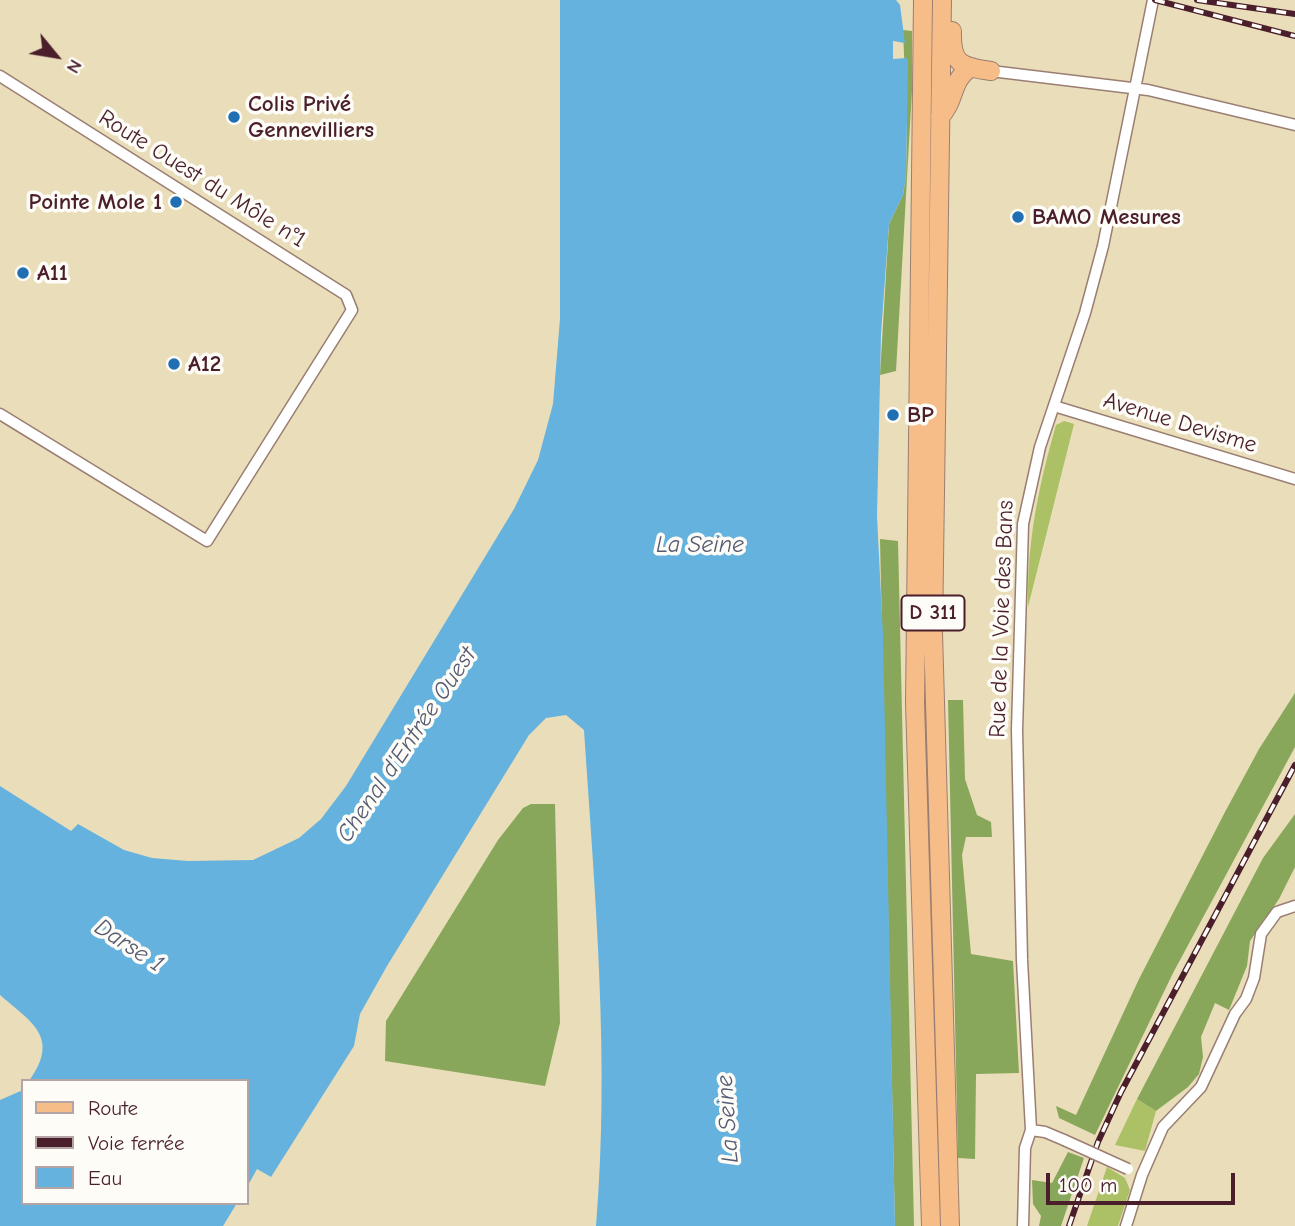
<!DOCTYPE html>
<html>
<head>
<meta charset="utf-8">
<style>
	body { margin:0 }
	#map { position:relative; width:1295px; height:1226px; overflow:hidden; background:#eaddba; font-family:"Comic Neue",sans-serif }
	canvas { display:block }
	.legend { position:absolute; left:21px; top:1079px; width:228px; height:126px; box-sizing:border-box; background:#fdfcf7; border:2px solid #b5a4a5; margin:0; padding:9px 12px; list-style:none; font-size:21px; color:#4a1f2b }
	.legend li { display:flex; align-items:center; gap:14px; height:35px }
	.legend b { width:35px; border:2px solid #b5a4a5 }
	.north { position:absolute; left:21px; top:21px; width:70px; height:70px; -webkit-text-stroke:5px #fdfcf7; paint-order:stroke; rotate:120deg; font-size:19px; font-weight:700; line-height:28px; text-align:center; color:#4a1f2b }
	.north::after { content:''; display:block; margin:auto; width:24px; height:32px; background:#4a1f2b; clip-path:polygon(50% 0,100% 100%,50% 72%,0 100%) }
	.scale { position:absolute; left:1046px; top:1173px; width:189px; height:32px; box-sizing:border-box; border:4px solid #4a1f2b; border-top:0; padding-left:9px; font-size:21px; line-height:24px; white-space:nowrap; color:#4a1f2b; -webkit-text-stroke:5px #fdfcf7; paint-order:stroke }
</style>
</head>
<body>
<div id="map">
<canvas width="1295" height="1226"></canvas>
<ul class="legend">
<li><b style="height:9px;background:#f7bd88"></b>Route</li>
<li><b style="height:9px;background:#4a1f2b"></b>Voie ferrée</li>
<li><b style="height:19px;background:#65b2df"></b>Eau</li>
</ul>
<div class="north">N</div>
<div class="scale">100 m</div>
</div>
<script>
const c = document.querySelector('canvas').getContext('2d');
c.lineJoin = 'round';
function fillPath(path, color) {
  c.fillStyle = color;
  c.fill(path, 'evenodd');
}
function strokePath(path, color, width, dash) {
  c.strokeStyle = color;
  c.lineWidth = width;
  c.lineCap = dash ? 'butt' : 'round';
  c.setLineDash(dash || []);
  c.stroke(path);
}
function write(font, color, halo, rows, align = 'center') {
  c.font = font + ' "Comic Neue",sans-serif';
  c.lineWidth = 7;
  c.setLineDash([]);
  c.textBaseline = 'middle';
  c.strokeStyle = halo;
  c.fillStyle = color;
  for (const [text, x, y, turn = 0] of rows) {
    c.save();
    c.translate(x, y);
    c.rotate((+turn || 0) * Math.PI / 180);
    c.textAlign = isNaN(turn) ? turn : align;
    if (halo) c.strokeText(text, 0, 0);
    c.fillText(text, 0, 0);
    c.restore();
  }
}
fillPath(new Path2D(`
	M1064,421L1074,424L1028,607C1027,542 1038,488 1056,425Z
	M1137,1099L1156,1111L1145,1151L1115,1145Z
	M1107,1167L1125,1178L1130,1190L1118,1226H1087Z`), '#acc165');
fillPath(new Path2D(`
	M903,30L912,31V90L896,371L880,375L889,224L903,195L906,176L907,125Z
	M880,539L898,541L914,1226H895Z
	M1295,693V747L1173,973L1095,1135L1059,1118L1056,1106L1076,1115L1139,979L1225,812L1259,749Z
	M948,700H963L965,779L977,815L991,822L992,837H966L962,855L971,954L1013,961L1019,1073L976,1074L975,1159L958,1158Z
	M531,804H555L560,1023L545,1086L385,1061L386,1021L498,840L523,808Z
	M1295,814V867L1279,899L1250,941L1247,966L1229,1010L1215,1003L1201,1037L1203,1057L1199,1074L1188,1087L1156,1111L1137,1099L1263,858Z
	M1068,1152L1084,1158L1061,1226H1039L1041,1216L1033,1204L1032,1180L1052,1183Z`), '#89a75a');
fillPath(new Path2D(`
	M560,0H896L900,5L905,43L893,41V59L907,58L908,64L906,176L903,195L889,224L881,334L877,516L883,636L895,1226H596C610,1058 595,897 584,730L566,715L546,718L529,735L387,966L360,1014L354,1046L271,1177L257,1169L247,1187V1081H29C61,1037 31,1022 0,995V786L71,831L78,824L124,850L152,858L188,861L253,860L299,838L321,819L346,786L514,509L538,460L553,404L560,319Z
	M23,1090V1203H237L223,1226H0V1100Z`), '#65b2df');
const minor = new Path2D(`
	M991,71L1148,90L1295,125
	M0,76L346,295L352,310L207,541L0,414
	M1054,406L1295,479
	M1031,1130L1045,1132L1064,1140
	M1023,1226L1025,1148L1031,1130L1022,960L1017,730L1023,524L1040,447L1085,313L1103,246L1153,0
	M1126,1226L1142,1175L1163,1127L1201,1087L1235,1014L1246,999L1254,978L1261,934L1277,912L1295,906`);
const primary = new Path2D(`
	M923,0L915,703L931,1226
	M942,0L933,632L950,1226
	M952,31C951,64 961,67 991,71
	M940,117C956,100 951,80 970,68`);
strokePath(minor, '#9a7e72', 13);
strokePath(primary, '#9a7e72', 20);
strokePath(minor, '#fff', 10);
strokePath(primary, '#f7bd88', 18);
const rail = new Path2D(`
	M1155,0L1295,36
	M1197,0L1295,14
	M1069,1226L1098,1142L1121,1092L1295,765`);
strokePath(rail, '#4a1f2b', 6);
strokePath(rail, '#fdfcf7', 3.5, [10]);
const minorBridge = new Path2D(`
	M1064,1140L1128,1169`);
strokePath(minorBridge, '#9a7e72', 13, []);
strokePath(minorBridge, '#fff', 10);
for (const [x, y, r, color] of [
	[234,117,7,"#1f6fb2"],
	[176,202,7,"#1f6fb2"],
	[1018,217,7,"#1f6fb2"],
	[23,273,7,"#1f6fb2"],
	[174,364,7,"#1f6fb2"],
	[893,415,7,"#1f6fb2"]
]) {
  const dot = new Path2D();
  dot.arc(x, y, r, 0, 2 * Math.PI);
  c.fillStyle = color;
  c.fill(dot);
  strokePath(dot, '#fdfcf7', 2.5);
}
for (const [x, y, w] of [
	[933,613,63]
]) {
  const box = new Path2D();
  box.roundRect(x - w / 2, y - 17.5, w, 35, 5);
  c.fillStyle = '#fdfcf7';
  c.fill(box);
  strokePath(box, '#4a1f2b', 2);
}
write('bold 21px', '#4a1f2b', null, [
	["D 311",933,613]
]);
write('bold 23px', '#4a1f2b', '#fdfcf7', [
	["Colis Privé",248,104],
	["Gennevilliers",248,130],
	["Pointe Mole 1",162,202,"right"],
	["BAMO Mesures",1032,217],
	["A11",37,273],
	["A12",188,364],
	["BP",907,415]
], 'left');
write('23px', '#4a1f2b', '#fdfcf7', [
	["Route Ouest du Môle n°1",202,179,32],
	["Avenue Devisme",1180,423,17],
	["Rue de la Voie des Bans",1002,619,-88]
]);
write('italic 24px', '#555a73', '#fdfcf7', [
	["La Seine",700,545],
	["Chenal d'Entrée Ouest",407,745,-56],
	["Darse 1",129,946,33],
	["La Seine",728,1119,-94]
]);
</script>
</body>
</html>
